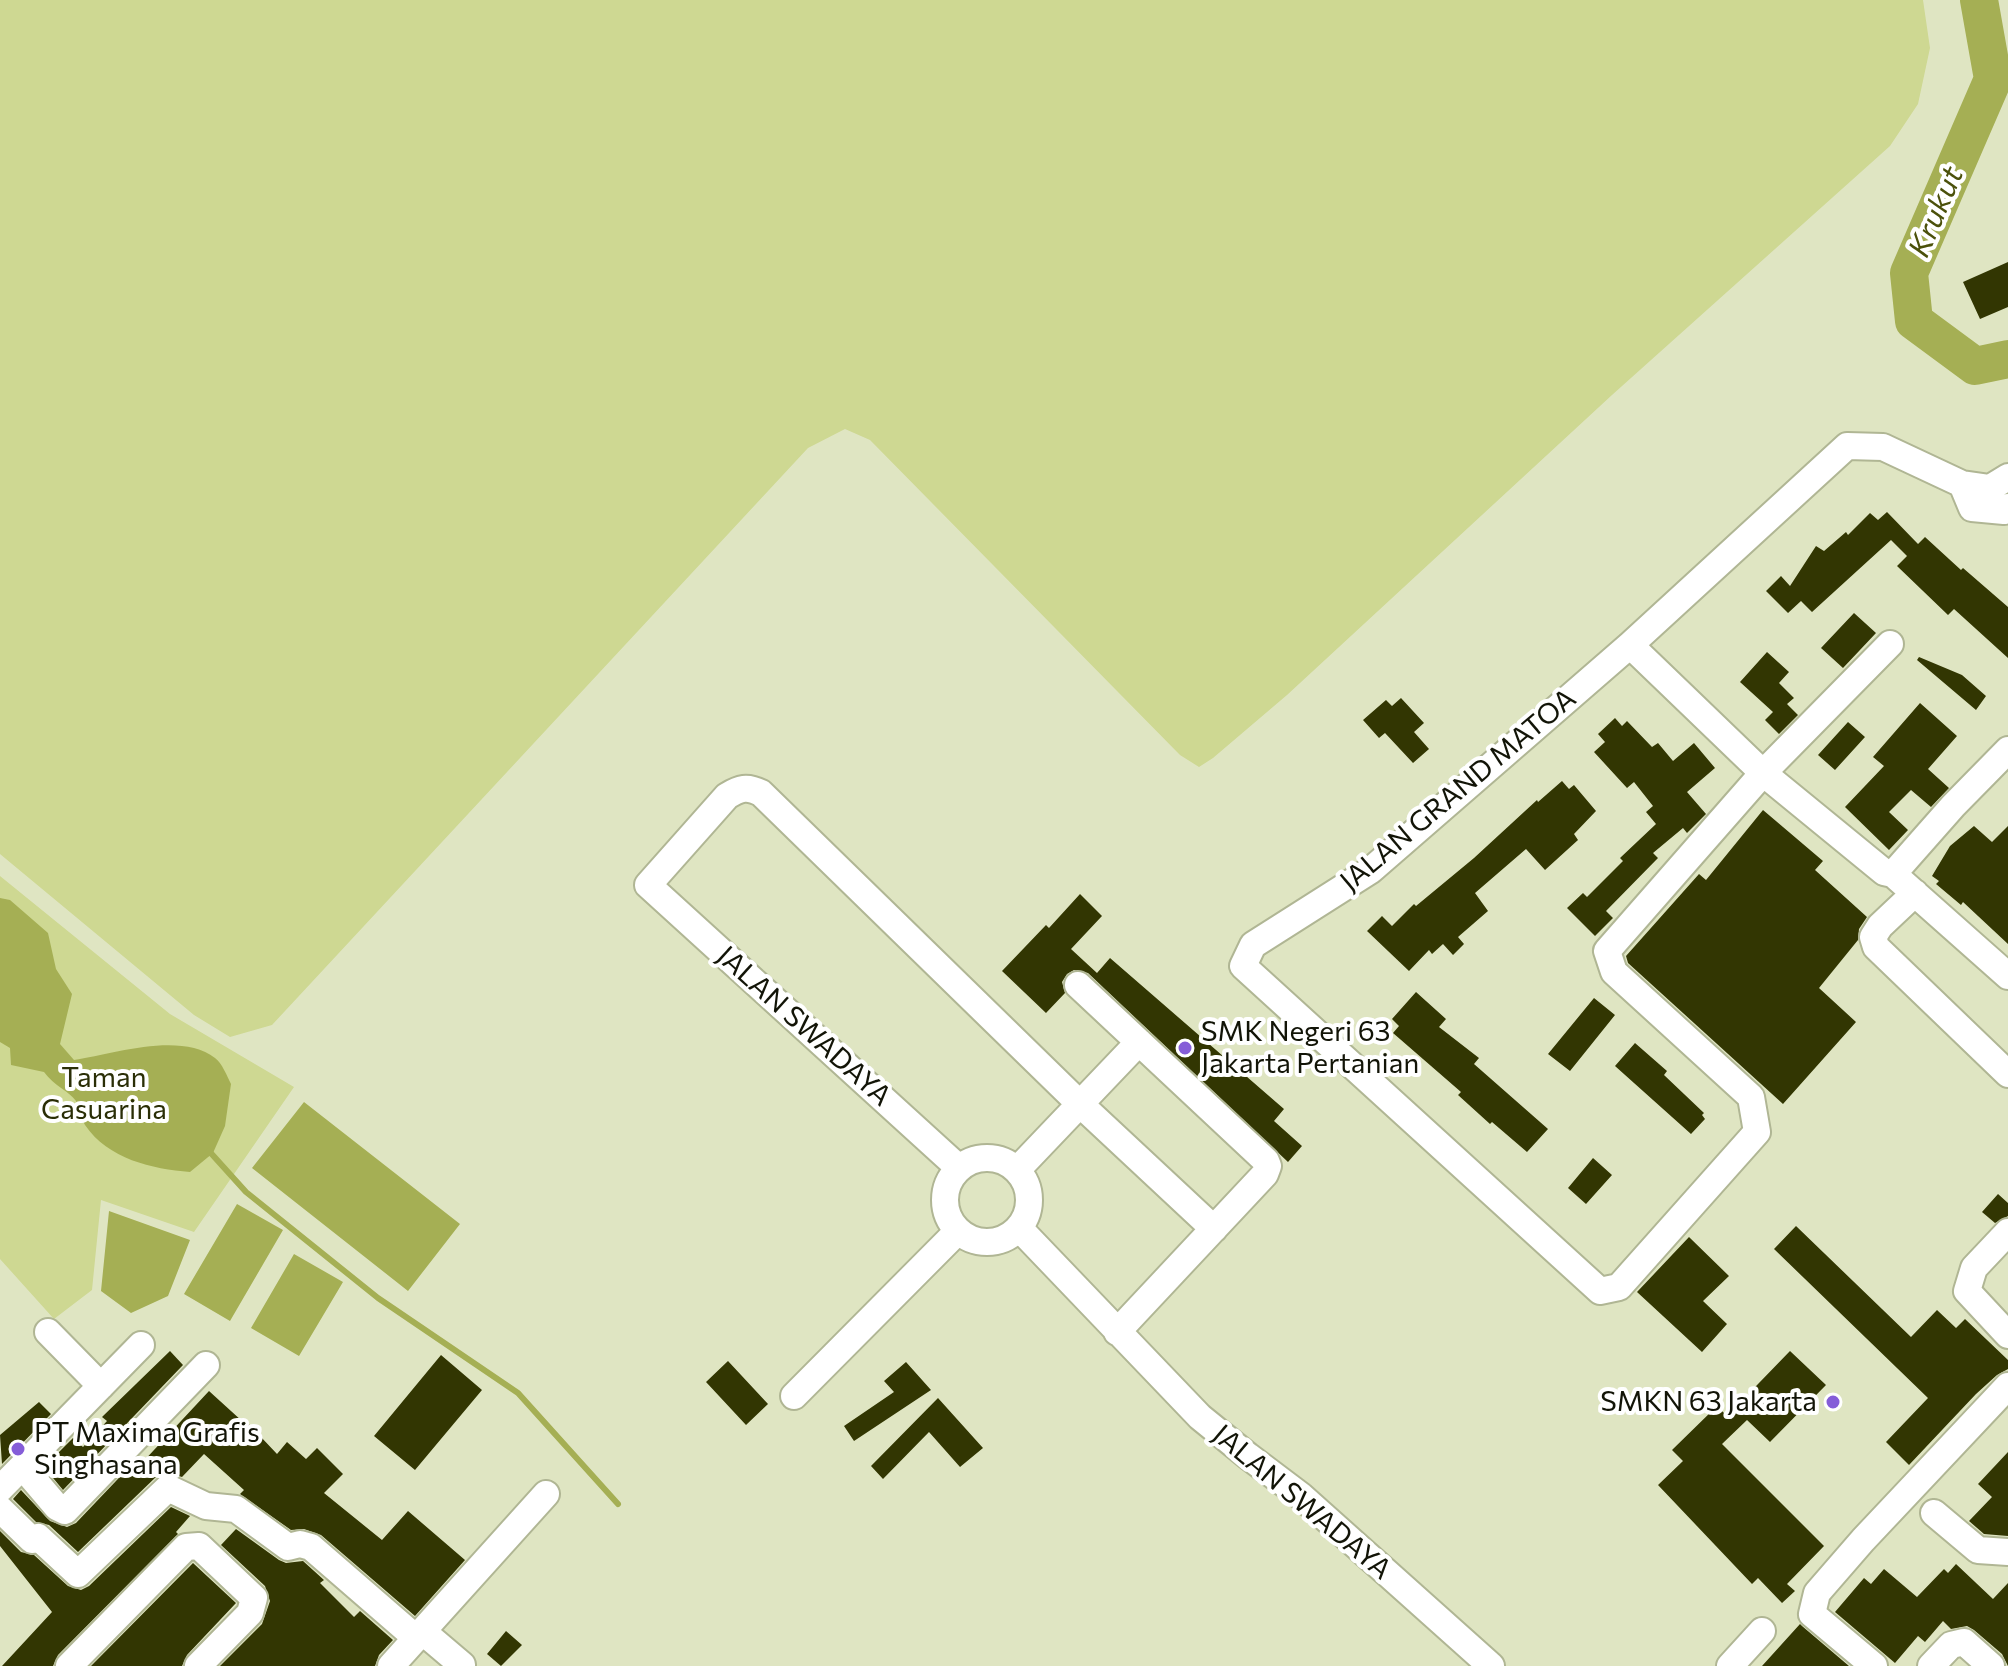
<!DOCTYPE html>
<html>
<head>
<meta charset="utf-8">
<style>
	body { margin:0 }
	canvas { display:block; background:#dfe5c2 }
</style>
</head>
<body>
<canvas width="2008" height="1666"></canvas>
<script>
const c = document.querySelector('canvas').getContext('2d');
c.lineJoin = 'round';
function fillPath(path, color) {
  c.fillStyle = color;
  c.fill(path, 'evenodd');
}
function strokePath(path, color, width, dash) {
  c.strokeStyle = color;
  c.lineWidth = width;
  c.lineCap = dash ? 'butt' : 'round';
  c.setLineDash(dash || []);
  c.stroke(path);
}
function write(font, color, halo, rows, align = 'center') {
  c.font = font + ' Commissioner,sans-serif';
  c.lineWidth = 8;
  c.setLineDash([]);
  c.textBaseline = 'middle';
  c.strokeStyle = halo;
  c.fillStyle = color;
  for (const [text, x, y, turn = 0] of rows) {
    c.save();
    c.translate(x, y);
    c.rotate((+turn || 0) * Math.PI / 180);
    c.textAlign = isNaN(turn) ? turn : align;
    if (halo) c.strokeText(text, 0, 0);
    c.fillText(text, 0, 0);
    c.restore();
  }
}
fillPath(new Path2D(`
	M0,0H1923L1930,48L1918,104L1890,146L1612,395L1287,695L1213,758L1199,767L1180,755L870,440L845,429L808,448L272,1025L230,1037L194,1015L0,854Z
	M0,876L170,1014L294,1087L194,1232L101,1200L92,1290L54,1319L0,1259Z`), '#ced892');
fillPath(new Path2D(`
	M0,898L10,900L48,933L56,969L72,994L60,1044L74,1060C112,1054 181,1031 215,1058C222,1063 227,1076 231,1084L225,1126L213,1153L190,1172C152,1169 108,1159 85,1125C81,1118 80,1108 76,1101C69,1091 54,1086 44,1072L11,1065L10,1048L0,1042Z
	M304,1102L460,1224L408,1291L252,1168Z
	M237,1204L283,1230L230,1321L184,1294Z
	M109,1211L190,1240L168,1296L131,1313L101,1291Z
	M294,1254L343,1282L299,1356L251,1328Z`), '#a5af54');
strokePath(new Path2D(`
	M209,1151L246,1192L378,1298L518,1393L618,1504`), '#a5af54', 6);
strokePath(new Path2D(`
	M1979,0L1993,79L1909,273L1914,321L1975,366L2008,359`), '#a5af54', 38);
fillPath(new Path2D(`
	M2008,262V307L1980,319L1963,282Z
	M1887,512L1918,544L1925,537L1961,570L1963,568L2008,607V658L1954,609L1948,615L1897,566L1907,556L1891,540L1812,612L1801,601L1788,613L1766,591L1781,576L1790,586L1816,546L1824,551L1846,532L1848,535L1870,513L1878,520Z
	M1854,613L1876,633L1843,668L1821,648Z
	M1767,652L1789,672L1779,683L1794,698L1787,704L1798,715L1779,734L1765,720L1773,712L1740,682Z
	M1919,657L1962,675L1986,696L1976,710L1917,660Z
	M1401,698L1424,723L1414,732L1429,749L1413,763L1385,733L1379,738L1363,720L1386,700L1392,706Z
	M1920,703L1957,736L1928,769L1949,788L1931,807L1911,790L1889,812L1908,830L1889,850L1845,807L1884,766L1873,757Z
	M1615,718L1622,726L1627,721L1652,747L1658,743L1673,761L1694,743L1715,768L1687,792L1706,814L1687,833L1683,828L1653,853L1658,858L1606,911L1613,918L1595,936L1567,908L1583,893L1587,897L1623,861L1620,858L1656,824L1646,812L1653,806L1634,782L1627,788L1594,752L1605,742L1598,734Z
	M1848,722L1865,737L1835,770L1818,755Z
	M1562,781L1569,789L1574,785L1596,811L1574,834L1578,840L1545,870L1526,849L1475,893L1488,911L1458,937L1464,944L1453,955L1443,944L1432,954L1429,950L1409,971L1367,931L1382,916L1392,926L1414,904L1416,906L1474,858L1537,800L1538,802Z
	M1763,810L1823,861L1815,870L1867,917L1859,929L1858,940L1819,988L1856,1022L1783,1104L1628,963L1626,956L1699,874L1706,880Z
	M1974,826L1992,842L2008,826V944L1963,902L1961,905L1936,884L1939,881L1932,876L1950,846Z
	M1080,894L1102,916L1071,949L1097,973L1110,958L1284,1109L1274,1121L1302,1146L1288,1162L1088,973L1074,970L1067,974L1062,982L1065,993L1046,1013L1002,971L1046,925L1049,928Z
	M1416,992L1446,1019L1439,1027L1479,1058L1474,1064L1548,1129L1527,1152L1492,1122L1490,1124L1458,1095L1461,1092L1393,1033L1399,1026L1392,1019Z
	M1594,998L1615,1015L1570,1071L1548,1054Z
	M1635,1043L1667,1071L1664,1075L1704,1113L1702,1115L1705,1119L1691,1134L1615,1066Z
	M1593,1158L1612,1175L1586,1204L1568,1188Z
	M1998,1194L2008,1203V1216L1995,1223L1982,1212Z
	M1796,1226L1911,1337L1937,1310L1956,1328L1965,1319L2008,1360V1369L1997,1375L1976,1394L1909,1465L1886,1442L1928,1398L1774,1249Z
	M1689,1237L1729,1276L1703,1301L1727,1324L1702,1352L1637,1292Z
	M170,1351L183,1365L63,1490L44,1467L73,1438L83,1447L107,1421L102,1417Z
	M1790,1351L1826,1385L1770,1442L1747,1420L1722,1444L1824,1546L1787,1584L1795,1591L1782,1603L1758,1578L1752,1584L1658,1485L1683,1461L1672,1450L1717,1406L1727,1416Z
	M441,1355L482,1390L415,1470L374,1436Z
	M728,1361L768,1404L746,1425L706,1382Z
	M906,1362L931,1390L854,1441L844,1426L894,1392L884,1381Z
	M209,1391L242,1421L244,1419L277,1454L287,1442L306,1459L317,1448L343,1474L324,1493L382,1540L408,1511L465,1560L415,1616L321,1535L304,1529L291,1530L240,1494L244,1490L204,1454L182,1477L166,1472L157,1476L78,1552L49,1525L36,1522L13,1499L21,1490L50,1521L67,1527L76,1523L135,1461L140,1465Z
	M938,1398L983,1448L960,1467L929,1432L883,1479L871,1466Z
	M39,1402L51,1414L2,1464L0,1435Z
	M2008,1452V1536L1984,1534L1969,1521L1992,1497L1978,1484Z
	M171,1507L190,1516L176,1532L178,1534L58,1655L53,1666H2L52,1612L0,1546V1531L21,1552L34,1555L68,1586L81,1590L89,1586Z
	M236,1529L279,1560L286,1563L303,1561L324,1580L320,1583L354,1617L360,1611L393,1640L379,1655L375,1666H220L262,1624L270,1601L265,1586L221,1545Z
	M193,1563L236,1603L187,1655L182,1666H91Z
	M1956,1564L1993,1599L2008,1583V1666L2002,1654L1974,1630L1967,1626L1951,1629L1943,1621L1925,1642L1918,1636L1895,1663L1835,1612L1864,1578L1871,1584L1884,1569L1917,1597L1944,1569L1948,1573Z
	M1800,1624L1802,1626L1849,1666H1762Z
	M506,1631L522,1645L501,1666L487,1654Z`), '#323602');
const minor = new Path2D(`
	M1962,484L1972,508L2004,511L2008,507
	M1890,644L1763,773L1607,951L1614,972L1751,1097L1757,1132L1619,1287L1600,1291L1243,966L1253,945L1371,870L1630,645L1847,446L1883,447L1962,484L1990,488L2008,477
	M1630,645L1763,773L1884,872L1893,874L2008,976
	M1893,874L1953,806L2008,750
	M1915,893L1880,926L1873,937L1876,947L2008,1074
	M1078,985L1266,1161L1268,1166L1265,1174L1117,1332
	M945 1200a42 42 0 1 1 84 0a42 42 0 1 1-84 0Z
	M959,1168L648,885L727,796C740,788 747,786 761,793L1080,1104L1214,1229
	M1018,1169L1139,1042
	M1019,1228L1200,1417L1248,1456L1301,1496L1491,1666
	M2008,1232L1974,1268L1967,1291L2008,1335
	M48,1332L101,1386
	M794,1396L958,1231
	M23,1467L57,1507L65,1511L206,1365
	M0,1489L141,1345
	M0,1509L32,1540L38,1537L78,1574L168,1488L206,1506L236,1509L288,1547L300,1544L311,1547L416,1638
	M1934,1513L1978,1550L2008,1552
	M422,1631L462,1665
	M69,1666L186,1547L199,1546L254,1598L250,1613L198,1666
	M391,1666L546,1494
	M1730,1666L1762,1631
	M1874,1666L1812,1614L1817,1593L1863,1540L2008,1386
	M1931,1666L1951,1645L1964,1642L1991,1666`);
strokePath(minor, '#b0b694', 30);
strokePath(minor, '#fff', 26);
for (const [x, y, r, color] of [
	[1185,1048,8,"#855dd8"],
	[1833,1402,8,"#855dd8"],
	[18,1449,8,"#855dd8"]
]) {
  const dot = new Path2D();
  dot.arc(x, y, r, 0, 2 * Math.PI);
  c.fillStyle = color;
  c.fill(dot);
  strokePath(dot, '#fff', 3);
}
write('28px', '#121407', '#fff', [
	["JALAN GRAND MATOA",1458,790,-40],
	["JALAN SWADAYA",804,1026,42],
	["JALAN SWADAYA",1302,1502,40]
]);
write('28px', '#121407', '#fff', [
	["SMK Negeri 63",1201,1032],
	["Jakarta Pertanian",1201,1064],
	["SMKN 63 Jakarta",1817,1402,"right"],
	["PT Maxima Grafis",34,1433],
	["Singhasana",34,1465]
], 'left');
write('28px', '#2a2e06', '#fff', [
	["Taman",104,1078],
	["Casuarina",104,1110]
]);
write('italic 30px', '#4b510b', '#fff', [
	["Krukut",1936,212,-67]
]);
</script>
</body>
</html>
